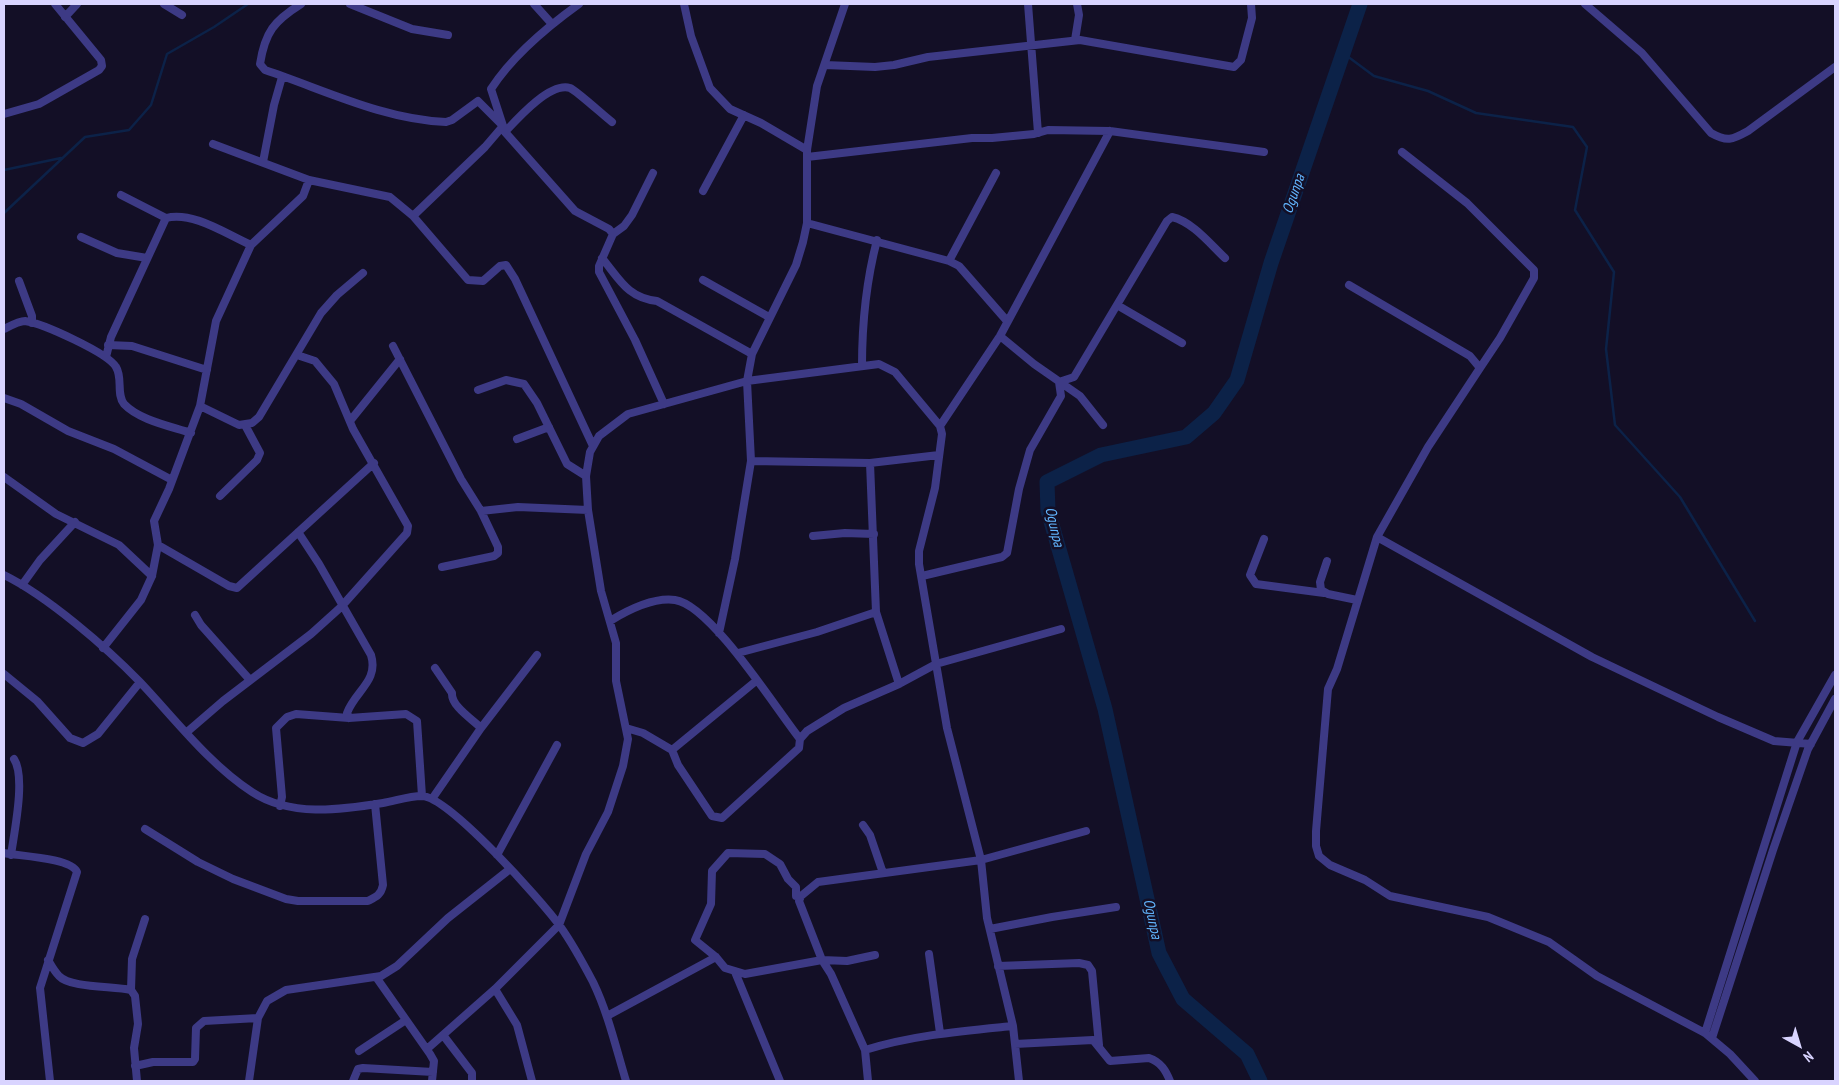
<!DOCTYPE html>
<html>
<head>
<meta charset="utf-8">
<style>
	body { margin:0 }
	#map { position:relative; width:1839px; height:1085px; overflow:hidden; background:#130f26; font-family:"PT Sans Narrow",sans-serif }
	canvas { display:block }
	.frame { position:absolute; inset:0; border:5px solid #d9d4ff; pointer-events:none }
	.north { position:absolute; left:1774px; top:1020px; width:50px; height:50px; -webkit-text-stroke:4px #130f26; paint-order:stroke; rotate:141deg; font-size:14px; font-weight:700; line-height:20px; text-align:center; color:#d9d4ff }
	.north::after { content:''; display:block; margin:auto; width:18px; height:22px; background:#d9d4ff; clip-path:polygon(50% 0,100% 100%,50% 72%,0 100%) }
</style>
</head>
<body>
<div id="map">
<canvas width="1839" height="1085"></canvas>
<div class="frame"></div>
<div class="north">N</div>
</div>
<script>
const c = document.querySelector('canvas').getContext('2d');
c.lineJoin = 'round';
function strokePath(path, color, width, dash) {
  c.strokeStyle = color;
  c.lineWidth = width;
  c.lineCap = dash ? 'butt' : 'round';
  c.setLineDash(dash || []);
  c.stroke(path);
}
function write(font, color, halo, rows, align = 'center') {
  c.font = font + ' "PT Sans Narrow",sans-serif';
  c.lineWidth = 5;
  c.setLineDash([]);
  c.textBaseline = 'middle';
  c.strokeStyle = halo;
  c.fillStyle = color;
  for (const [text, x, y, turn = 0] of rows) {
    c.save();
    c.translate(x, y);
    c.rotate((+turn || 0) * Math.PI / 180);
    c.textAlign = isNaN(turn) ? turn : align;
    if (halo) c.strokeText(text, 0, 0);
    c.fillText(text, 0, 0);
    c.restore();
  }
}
strokePath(new Path2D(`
	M1343,53L1374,76L1428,91L1476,113L1573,127L1587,147L1575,210L1614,272L1606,349L1615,425L1680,497L1755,621
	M4,170L61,158
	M4,213L85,137L129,130L151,105L167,54L214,27L248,4`), '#0c2248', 2.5);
strokePath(new Path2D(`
	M1260,1081L1247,1054L1183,999L1159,953L1105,709L1048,511L1047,482L1101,455L1186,437L1214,413L1237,380L1271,263L1360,4`), '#0c2248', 15);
strokePath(new Path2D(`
	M164,4L182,15
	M301,4C274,21 265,32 260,64L265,70C325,90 382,119 446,122L452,120L478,101L503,126
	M350,4L412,29L448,35
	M534,4L552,24
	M579,4C547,27 513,55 491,89L505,132L575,211L609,229L613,234
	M684,4L691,36L710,88L730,109L761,123L807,150
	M1028,4L1038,133
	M1585,4L1642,53L1711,133C1727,142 1732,140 1748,131L1835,67
	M65,17L77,4
	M1075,40L1079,15L1077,4
	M825,65L875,67L894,65L928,57L1080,40L1234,67L1241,60L1252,18L1251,4
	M4,114L39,104L99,70L102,66L101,60L55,4
	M505,132C518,118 550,82 570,88C577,91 604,116 612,122
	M213,144L309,180L390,197L413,216L468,280L483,281L500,266L506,265L515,279L593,446
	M1402,152L1467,203L1534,270V278L1500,338L1480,368
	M807,157L972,138H992L1034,134L1048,130L1110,131L1264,152
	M263,162L274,105L282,77
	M653,173L632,215L624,226L613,234L599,266V272L635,340L664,404
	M703,191L744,115
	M413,216L485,147L503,126
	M166,218C193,211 226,234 251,245
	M807,223L949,261L959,266L1007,321
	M81,237L117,253L147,258
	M602,258C620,280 628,298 657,301L752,354
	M949,261L996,173
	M703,280L769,317
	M19,281L32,316V323
	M1349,285L1470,356L1480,368L1428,447L1377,537L1337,669L1328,689L1316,831V846L1319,856L1330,865L1365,880L1390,896L1488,917L1549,942L1597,976L1705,1033L1730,1054L1755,1081
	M1117,305L1182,343
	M4,329C10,326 19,321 25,321C42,323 108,353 116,367C123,378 116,394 124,404C139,420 170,426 191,433
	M1000,336L1034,364L1080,396L1103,425
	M108,345L132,346L207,370
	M393,346L461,479L481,511L498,547V553L494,556L442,567
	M106,357L111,337L166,218L121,195
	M862,366C862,323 866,282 877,240
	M478,390L506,380L524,384L537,403L567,464L586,476
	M4,398L21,404L68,431L114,449L172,480
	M200,406L239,425L252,423L259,417L321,313L337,295L363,273
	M350,421L400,359
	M940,426L1000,336L1110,131
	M517,439L549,427
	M751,461L870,463L939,455
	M870,463L876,612L899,684
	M4,477L56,514L119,545L152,576
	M220,496L257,460L260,453L245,425
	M481,511L518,507L588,510
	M298,532L319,564L371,655C379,681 355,691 347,713L349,718
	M813,536L845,533L874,534
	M1377,537L1592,657L1718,717L1774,741L1811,744
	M1264,539L1250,575L1256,584L1324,593
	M158,545L229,586L237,588L374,463
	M1327,561L1320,582L1321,590L1328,594L1357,600
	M4,575C47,596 106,647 140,682C175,719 209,764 252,792C290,817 340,810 383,803C395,801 409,796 422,796C449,797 542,901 560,926C572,943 583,963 593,982C608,1013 616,1048 626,1081
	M922,576L1002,557L1007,553L1019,489L1030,450L1061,396L1059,382L1074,377L1167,221L1172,217C1193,222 1210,244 1225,258
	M22,585L40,560L75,522
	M195,615L201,625L250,680
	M610,621C628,610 653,597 675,600C711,605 776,709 800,739
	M719,633L735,559L751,461L747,381L752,354L796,265L803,242L807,223V150L817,86L845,4
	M103,648L141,600L152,576L158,545L154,521L169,489L200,406L216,321L251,245L303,196L309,180
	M738,653L817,632L876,612
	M435,668L452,693C451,706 472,719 481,728
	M4,674L37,701L70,738L83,743L98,734L140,682
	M626,728L643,733L672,750L678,765L712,816L722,818L799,748L800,739L807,731L844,708L899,684L936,664L1061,629
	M187,732L223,701L311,634L341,607L407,533L408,526L353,429L334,384L315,361L297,355
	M672,750L756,681
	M432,799L481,728L537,655
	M280,806L282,797L276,728L287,717L296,714L349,718L406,714L417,721L422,796
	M863,825L870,835L883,873
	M145,829L198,862L233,879L286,899L298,901H368C376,897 381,895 383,885L375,804
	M4,853C19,856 71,858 77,872L40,988L50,1081
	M11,855C14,833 26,777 14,759
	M497,855L557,745
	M801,896H796V887L788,879L780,864L765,854L728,853L712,871L711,904L695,940L716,957L725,968L745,974L822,960L847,961L875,955
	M990,929L1052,917L1116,907
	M929,954L940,1033
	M48,960C51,965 54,971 59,976C70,988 112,986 131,990
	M998,966L1079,963L1088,965L1092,971L1099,1045
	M735,972L780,1081
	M376,977L430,1054L434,1061L432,1081
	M495,989L517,1025L532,1081
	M607,1016L716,957
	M1705,1033L1797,742L1835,675
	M443,1035L472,1073V1081
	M1712,1038L1773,850L1808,749L1835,699
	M1015,1044L1093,1040L1110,1061L1149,1058C1161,1062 1166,1071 1170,1081
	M427,1049L495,989L559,925L586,854L608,812L623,766L628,739L616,681V643L601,591L588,510L586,476L590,452L599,436L628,414L747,381L879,364L895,372L940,426L942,434L935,488L919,551V564L947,728L981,860L987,918L1013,1026L1019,1081
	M865,1050C913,1035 963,1031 1013,1026
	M359,1051L406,1020
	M135,1066L153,1062H193L195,1059L196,1028L204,1021L258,1018
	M137,1081L134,1048L138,1024L135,996L131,990L132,959L145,919
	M249,1081L258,1018L267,1001L286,990L381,976L397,966L448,918L510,869
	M353,1081L358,1069L363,1068L433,1072
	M868,1081L865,1050L831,974L822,960L799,901L801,896L818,882L981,860L1086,831`), '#3d3a85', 8);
write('italic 15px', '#62b6ff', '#130f26', [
	["Ogunpa",1294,194,-71],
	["Ogunpa",1054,527,77],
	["Ogunpa",1152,919,78]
]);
</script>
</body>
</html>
